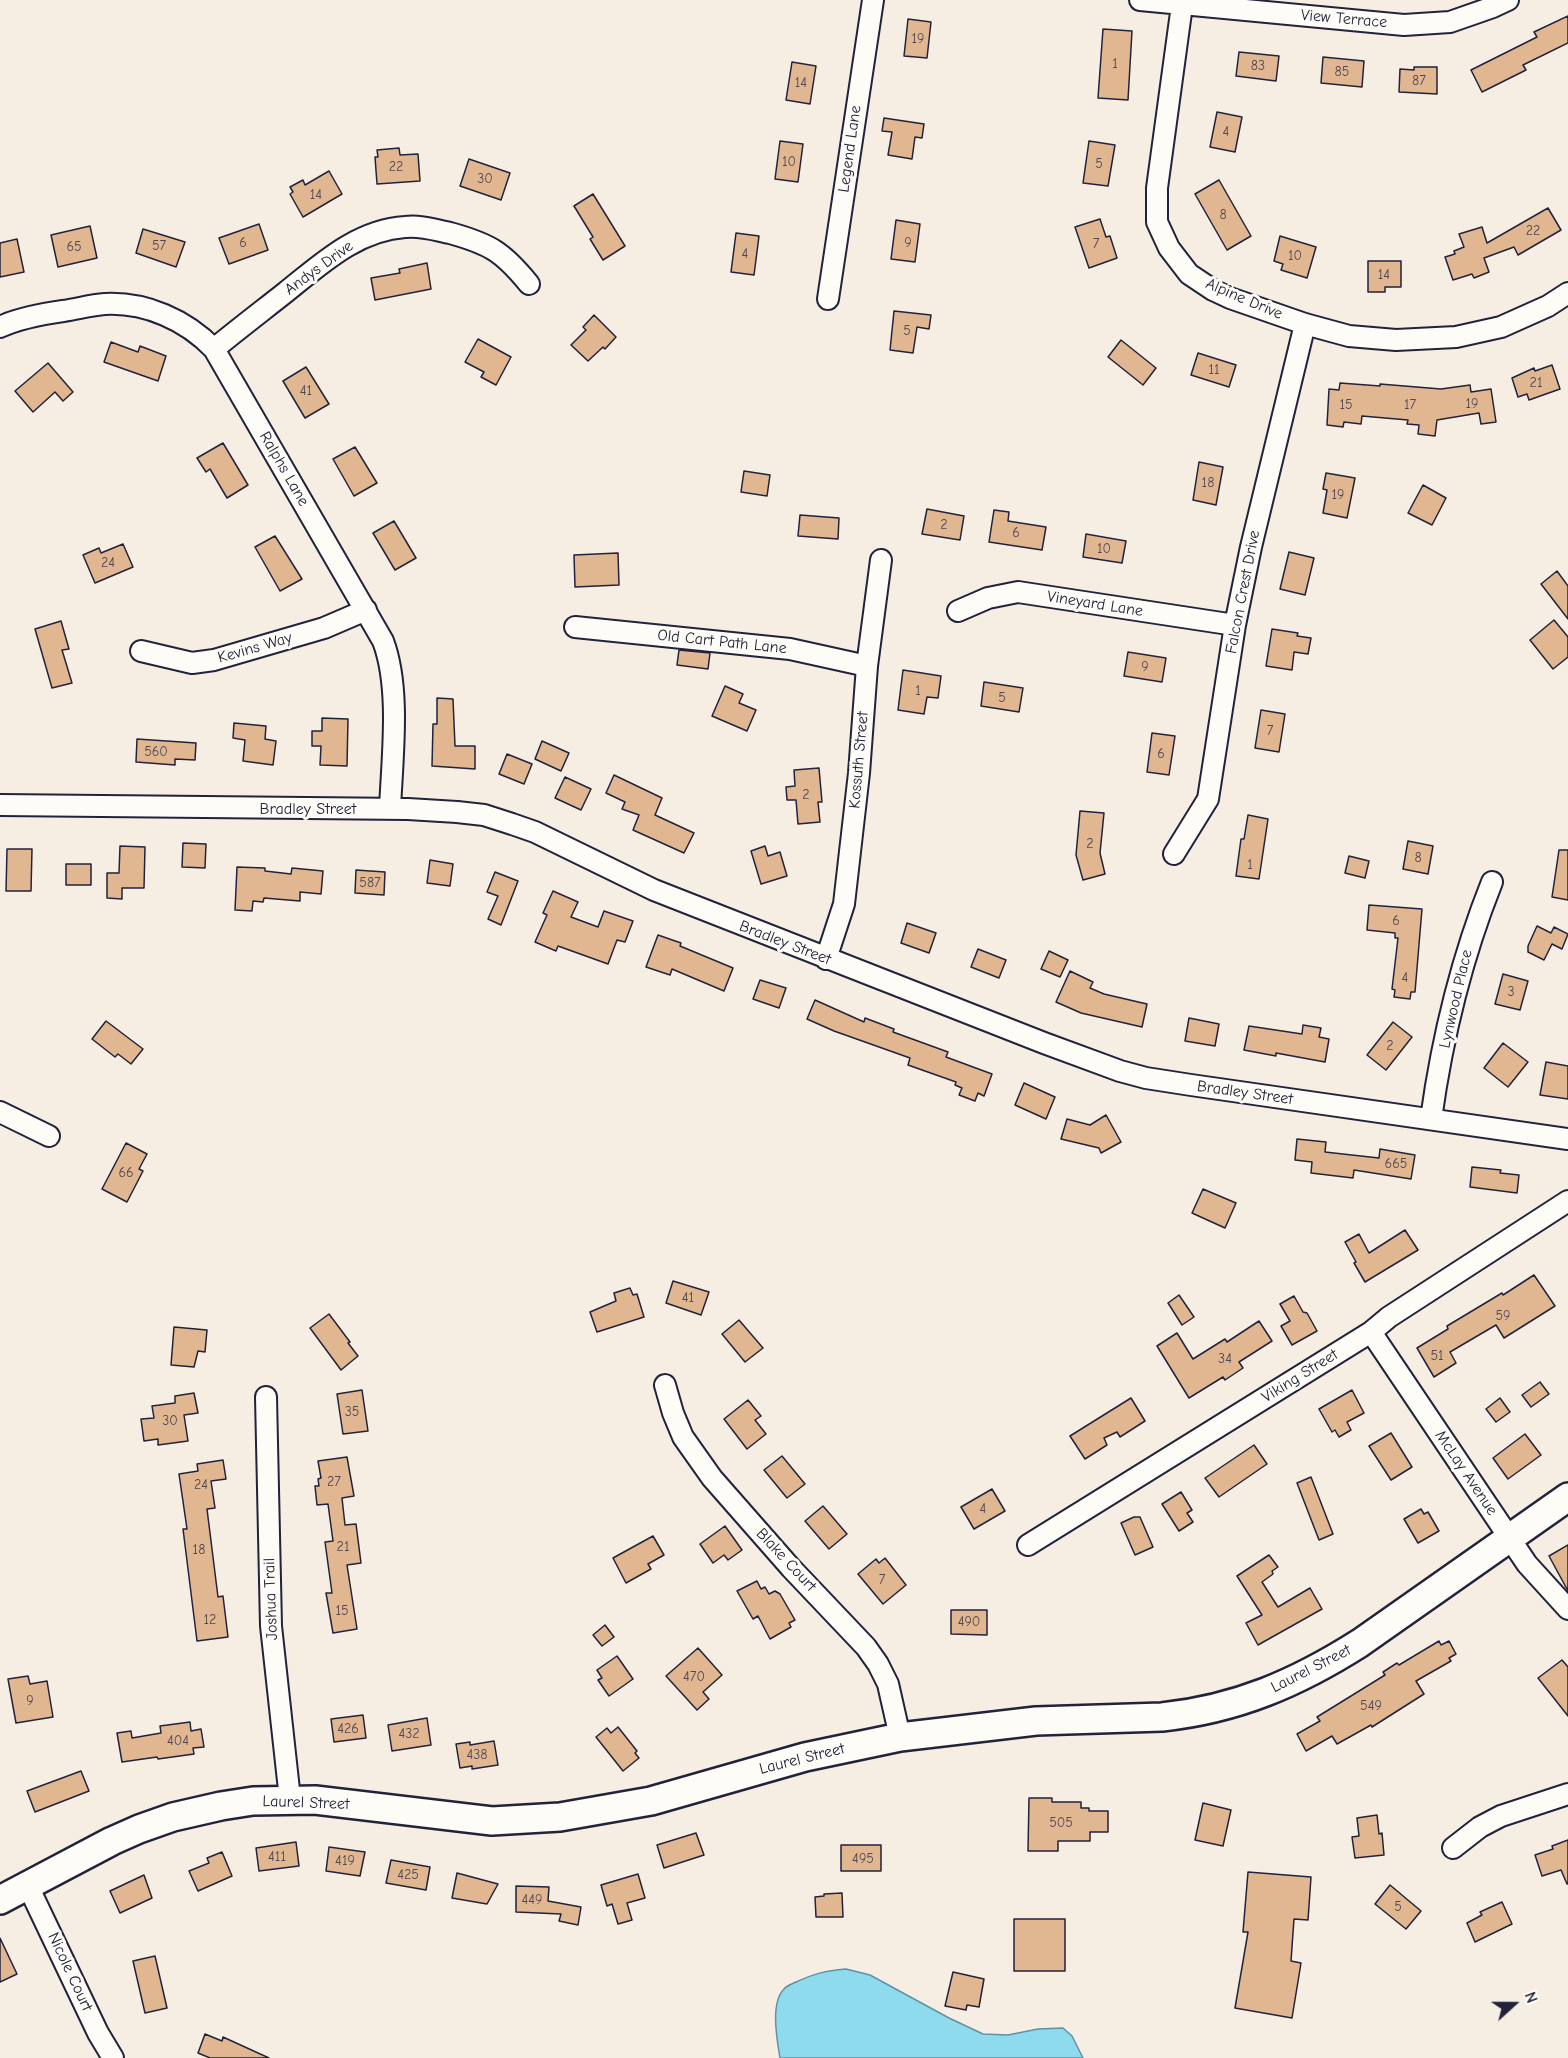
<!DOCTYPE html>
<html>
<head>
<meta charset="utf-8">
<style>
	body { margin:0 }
	#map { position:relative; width:1568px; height:2058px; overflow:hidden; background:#f7eee3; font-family:"Comic Neue",sans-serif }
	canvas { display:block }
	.north { position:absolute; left:1484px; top:1974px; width:60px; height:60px; -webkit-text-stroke:4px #fdfcf7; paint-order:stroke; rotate:69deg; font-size:16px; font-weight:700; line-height:24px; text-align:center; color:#22223b }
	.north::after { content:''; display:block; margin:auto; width:21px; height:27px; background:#22223b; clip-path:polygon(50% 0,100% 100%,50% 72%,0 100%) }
</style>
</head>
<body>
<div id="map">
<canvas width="1568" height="2058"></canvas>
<div class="north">N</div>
</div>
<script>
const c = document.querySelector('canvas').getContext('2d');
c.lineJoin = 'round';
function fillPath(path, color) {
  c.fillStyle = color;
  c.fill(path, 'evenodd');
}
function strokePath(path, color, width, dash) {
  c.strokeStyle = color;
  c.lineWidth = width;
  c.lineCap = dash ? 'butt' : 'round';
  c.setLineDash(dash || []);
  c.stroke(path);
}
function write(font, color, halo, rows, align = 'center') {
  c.font = font + ' "Comic Neue",sans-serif';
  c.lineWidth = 6;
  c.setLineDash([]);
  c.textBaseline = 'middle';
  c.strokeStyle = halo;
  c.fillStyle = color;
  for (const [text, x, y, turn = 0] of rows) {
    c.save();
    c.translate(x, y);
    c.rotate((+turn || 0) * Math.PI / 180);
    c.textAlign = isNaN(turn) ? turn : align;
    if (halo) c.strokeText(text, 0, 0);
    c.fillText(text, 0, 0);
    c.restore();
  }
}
const water = new Path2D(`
	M846,1969L870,1975L949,2018L983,2034L1008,2035L1038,2029L1063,2028L1072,2036L1083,2058H780C777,2040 770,2003 784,1989C786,1986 792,1984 796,1982C816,1973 825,1971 846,1969Z`);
fillPath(water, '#8ddbec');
strokePath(water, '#6291a5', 1.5);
const building = new Path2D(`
	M1568,16V43L1523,65L1526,70L1482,92L1471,70L1537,37L1534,32Z
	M908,19L931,22L927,58L904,56Z
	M1103,29L1132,31L1128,100L1098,98Z
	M1239,52L1279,56L1276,81L1236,76Z
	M1323,57L1364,61L1362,87L1321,83Z
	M792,62L816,66L810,104L786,100Z
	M1414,67H1437V94L1399,92L1400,69L1414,70Z
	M1217,112L1242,117L1235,152L1210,147Z
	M884,118L924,124L922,138L915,137L912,159L888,155L892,132L882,131Z
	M780,141L803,144L798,182L775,179Z
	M1089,141L1115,145L1108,186L1083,183Z
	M399,148L400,155L418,154L420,181L377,184L375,157H378L377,150Z
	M469,159L510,173L501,200L460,186Z
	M329,171L342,194L303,217L290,194L293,192L290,187L303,180L305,185Z
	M1219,180L1251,236L1227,250L1195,194Z
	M593,194L625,246L603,260L590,239L593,237L574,206Z
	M1548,208L1561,230L1518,255L1514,247L1484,258L1489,272L1474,278L1472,274L1453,280L1445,257L1455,254L1454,251L1464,247L1459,234L1482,227L1487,243Z
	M1100,219L1106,237L1110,236L1117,258L1089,268L1075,227Z
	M896,220L920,224L915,262L891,259Z
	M259,224L268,250L229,264L219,238Z
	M90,226L97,258L58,267L51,235Z
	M143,229L185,242L176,267L136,253Z
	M736,233L759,236L754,275L731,272Z
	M1280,236L1316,247L1307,278L1281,270L1283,264L1274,261Z
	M17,239L24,272L0,277V243Z
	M1368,261H1401V287H1385V292H1368Z
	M427,263L431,289L375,300L371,278L400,273L399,269Z
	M894,311L931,315L929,329L917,327L913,353L890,350Z
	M594,315L616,337L605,349L603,347L588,361L571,345L586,330L583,327Z
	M478,339L511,357L496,385L481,377L484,372L465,362Z
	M1121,340L1156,368L1143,385L1108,357Z
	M111,342L138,352L140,346L166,356L158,381L104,362Z
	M1198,353L1236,365L1229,387L1191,375Z
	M48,363L73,392L63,401L55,392L33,412L15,391Z
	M1552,365L1560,389L1529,400L1527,394L1518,397L1512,378L1534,368L1535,371Z
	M306,367L329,404L305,418L283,381Z
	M1340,383L1380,386V384L1441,389L1470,385L1471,392L1491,389L1496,422L1481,424L1479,413L1437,420L1435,436L1418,434L1419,425L1407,424L1408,420L1362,416L1361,424L1344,422L1343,427L1327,425L1329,389L1339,390Z
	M223,443L248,485L227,498L210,469L206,472L197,458Z
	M355,447L377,483L354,496L333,459Z
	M1199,462L1223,467L1216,505L1193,500Z
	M744,471L770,475L767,496L741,492Z
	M1326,473L1355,478L1347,518L1323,513L1327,490L1323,489Z
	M1423,485L1446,498L1432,525L1408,513Z
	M927,509L964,516L960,540L922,534Z
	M994,510L1009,512L1008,521L1046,527L1042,550L989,542Z
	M800,515L839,518L838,539L798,536Z
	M394,521L416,558L395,570L373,533Z
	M1086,534L1126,541L1122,563L1083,557Z
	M275,536L302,579L280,591L255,547Z
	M123,544L133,567L95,583L83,555L99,548L101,553Z
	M1289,552L1314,558L1305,595L1280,589Z
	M618,553L619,585L575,587L574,555Z
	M1557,571L1568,586V619L1541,584Z
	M1554,620L1568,637V657L1553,669L1530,640Z
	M61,621L69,649L62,650L72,683L52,688L35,629Z
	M1272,629L1298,633L1297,636L1311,638L1308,654L1294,652L1292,670L1266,666Z
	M679,650L710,653L708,669L677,665Z
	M1128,652L1166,658L1162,682L1124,676Z
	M903,670L941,676L938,698L927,697L924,714L898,710Z
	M984,682L1023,688L1019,712L981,706Z
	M725,686L743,694L739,703L756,710L747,731L712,716Z
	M437,698L453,699L455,746H475V769L432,766L433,724H437Z
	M1261,710L1285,714L1279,752L1255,748Z
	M322,718L348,719L347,766L320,765L321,746H312V731H322Z
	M234,723L266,726L265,739L276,741L273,765L243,761L245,740L233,738Z
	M1152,733L1175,736L1169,775L1147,772Z
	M137,739L196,743L195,760L175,759V765L136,762Z
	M542,741L569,753L561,771L535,759Z
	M507,754L532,764L524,784L499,774Z
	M819,768L822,802H818L820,822L798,824L796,800H787L786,787L795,786L794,770Z
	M614,775L662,798L655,815L694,833L684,853L633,830L639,815L622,809L625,802L606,793Z
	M565,777L591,789L581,810L555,798Z
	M1080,811L1104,813L1100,853L1105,874L1083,880L1076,855Z
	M1248,815L1268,819L1259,879L1236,876L1241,839H1244Z
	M1408,841L1433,846L1428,874L1403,869Z
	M183,843L206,844L205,868L182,867Z
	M120,846L145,847L144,888H122V899L107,898V873H119Z
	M765,846L768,856L780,852L787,876L761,884L751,851Z
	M7,849H32L31,891H6Z
	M1559,850H1568V900L1552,897Z
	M1349,856L1369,861L1365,878L1345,873Z
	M430,860L453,864L450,886L427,883Z
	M66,864H91V885H66Z
	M237,867L265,868V871L291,874L292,868L323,871L321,894L300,892V901L264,898L263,902L253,901L252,911L235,910Z
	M356,870L385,872L384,895L355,893Z
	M495,872L518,881L501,925L488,919L498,896L487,892Z
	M553,891L578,902L571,917L598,927L604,911L633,921L625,942L617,940L608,964L558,946L556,951L535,942L547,915L543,913Z
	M1369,905L1422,909L1415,992H1411L1410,999L1394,997L1395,990L1392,989L1398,938H1395V933L1367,930Z
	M907,923L936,933L929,953L901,943Z
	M1537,926L1551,933L1554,927L1568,934L1562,949L1552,944L1544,960L1528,952V946Z
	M658,935L681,943L680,946L733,968L724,991L672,969L670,975L646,967Z
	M978,949L1006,960L999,978L971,967Z
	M1049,951L1068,960L1060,977L1041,969Z
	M1070,971L1093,982L1090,988L1104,994L1147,1004L1142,1027L1081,1013L1056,1002Z
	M1503,974L1528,981L1520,1010L1495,1004Z
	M760,980L786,988L779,1008L753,999Z
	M815,1000L864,1022L865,1018L894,1029L893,1032L948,1052L946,1057L992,1074L984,1096L978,1093L975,1101L959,1095L962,1088L955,1085L956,1082L908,1065L910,1058L834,1031L807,1019Z
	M1189,1018L1219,1024L1215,1046L1185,1041Z
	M106,1021L143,1049L131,1064L118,1054L115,1057L92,1039Z
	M1393,1022L1412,1037L1386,1070L1367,1055Z
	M1303,1025L1321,1028L1319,1037L1329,1039L1325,1062L1276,1053V1056L1244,1050L1249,1026L1302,1034Z
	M1503,1043L1528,1062L1508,1087L1484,1068Z
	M1546,1062L1568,1066V1099L1540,1095Z
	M1024,1083L1055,1097L1046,1119L1015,1105Z
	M1106,1115L1121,1142L1101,1153L1099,1148L1061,1139L1067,1119L1090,1125Z
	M1297,1139L1326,1142L1325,1152L1379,1158L1380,1149L1415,1155L1411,1179L1354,1170L1353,1178L1311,1173L1312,1162L1295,1160Z
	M126,1143L147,1154L139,1169L143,1171L127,1202L102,1189Z
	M1472,1167L1501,1170L1500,1173L1519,1175L1517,1193L1470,1187Z
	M1203,1189L1236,1203L1225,1228L1192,1213Z
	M1405,1230L1418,1250L1365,1282L1354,1263L1356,1262L1345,1242L1359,1234L1369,1253Z
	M1534,1275L1555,1306L1504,1338L1496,1325L1450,1352L1456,1363L1434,1377L1417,1348L1448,1329L1447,1326L1502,1293L1503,1295Z
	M673,1281L709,1292L701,1315L666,1303Z
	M630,1288L633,1295L637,1294L644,1317L597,1332L590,1312L616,1301L614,1293Z
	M1179,1295L1194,1317L1182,1325L1168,1303Z
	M1294,1296L1303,1312L1307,1313L1317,1331L1292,1345L1281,1326L1290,1321L1280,1304Z
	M329,1314L350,1342L348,1343L358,1356L341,1370L310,1328Z
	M739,1320L763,1348L745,1362L722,1334Z
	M1259,1321L1272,1341L1239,1362L1243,1368L1225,1380L1223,1377L1189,1398L1157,1346L1177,1333L1193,1359L1225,1339L1227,1342Z
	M174,1327L207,1330L205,1352L198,1351L194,1367L171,1365Z
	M1540,1382L1549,1394L1531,1407L1522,1395Z
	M362,1390L368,1431L343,1434L337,1394Z
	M1352,1390L1364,1413L1347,1422L1351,1430L1339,1437L1335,1430L1332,1432L1319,1409Z
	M194,1393L198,1413L184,1415L188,1441L158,1445V1439L144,1441L141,1419L154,1418L152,1406L175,1403V1396Z
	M1131,1398L1145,1421L1120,1437L1117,1432L1104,1438L1107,1445L1085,1459L1070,1436Z
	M1500,1398L1510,1412L1496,1422L1486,1409Z
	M748,1400L761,1416L755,1420L766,1434L747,1449L724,1419Z
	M1391,1433L1412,1467L1391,1480L1369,1446Z
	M1525,1434L1541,1455L1508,1479L1493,1458Z
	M1254,1445L1267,1464L1219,1497L1205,1478Z
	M782,1456L805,1484L787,1498L764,1470Z
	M347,1457L354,1496L342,1498L345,1525L356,1524L361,1563L347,1565L357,1629L333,1633L326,1593H332L325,1542L333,1541L328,1504L317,1505L315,1486H319L318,1479L321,1478L318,1461Z
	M223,1460L226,1479L211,1481L215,1508L207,1509L218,1597L223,1596L228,1637L197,1641L183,1529H187L179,1474L198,1471L197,1464Z
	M1311,1477L1333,1534L1319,1540L1297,1483Z
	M992,1489L1005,1511L974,1529L961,1507Z
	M1181,1492L1192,1510L1187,1513L1193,1522L1179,1531L1162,1504Z
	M823,1506L847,1534L829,1549L805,1521Z
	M1421,1509L1424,1514L1428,1512L1439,1531L1418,1543L1404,1519Z
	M1134,1517H1140L1153,1547L1135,1555L1121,1523Z
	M725,1526L742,1550L728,1560L724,1555L713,1563L700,1544Z
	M653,1536L664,1555L648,1564L651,1569L626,1583L613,1558Z
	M1568,1545V1591L1549,1556Z
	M1269,1555L1278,1567L1272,1571L1273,1574L1262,1582L1278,1607L1310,1588L1322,1609L1258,1645L1246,1623L1262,1615L1237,1576Z
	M885,1558L906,1585L883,1604L858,1574L876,1559L879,1563Z
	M757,1581L761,1589L765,1587L769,1594L775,1591L780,1594L795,1620L789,1623L791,1627L770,1639L758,1616L753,1619L737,1591Z
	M951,1610H987V1635L951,1634Z
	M605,1625L614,1637L602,1646L593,1635Z
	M1439,1641L1441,1645L1449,1641L1456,1654L1449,1658L1451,1661L1416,1681L1424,1694L1372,1727L1371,1725L1337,1744L1332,1736L1306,1751L1297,1734L1320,1721L1317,1717L1385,1675L1383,1672L1397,1663L1399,1665Z
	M698,1648L722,1675L703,1692L709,1699L697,1710L666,1676Z
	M617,1656L633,1679L609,1696L598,1680L602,1678L597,1670Z
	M1562,1660L1568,1667V1716L1538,1678Z
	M28,1676L30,1684L47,1681L53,1717L16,1723L8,1679Z
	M363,1715L366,1738L334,1742L331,1719Z
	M427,1718L431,1745L392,1751L388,1725Z
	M190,1722L191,1731L201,1729L204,1747L193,1748L194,1754L158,1759L157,1757L122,1762L117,1733L131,1731L132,1738L161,1733L160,1726Z
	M618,1727L637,1751L635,1753L639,1758L623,1771L596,1737L607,1728L611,1733Z
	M494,1741L498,1765L472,1769V1766L460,1768L456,1744L470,1742V1745Z
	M81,1771L89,1791L35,1812L27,1791Z
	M1029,1798H1052V1802H1081V1808H1089V1811H1108V1832H1090V1841H1058V1851H1028Z
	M1203,1803L1231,1810L1223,1846L1195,1840Z
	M1377,1815L1379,1834L1382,1833L1384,1855L1355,1858L1352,1837L1359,1836L1357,1818Z
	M696,1833L704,1855L664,1868L657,1845Z
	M1568,1840V1884H1567L1561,1870L1542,1876L1535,1855L1553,1849L1552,1846Z
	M296,1842L299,1866L259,1871L256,1848Z
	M841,1845H881V1871H841Z
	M329,1847L365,1852L360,1876L326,1871Z
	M222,1852L232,1876L198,1891L189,1871L209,1863L207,1858Z
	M391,1860L430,1867L426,1890L386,1883Z
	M1248,1872L1311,1877L1308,1920L1294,1919L1291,1961L1301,1963L1292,2018L1235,2008L1248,1932H1243Z
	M457,1873L498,1884L487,1904L452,1898Z
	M638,1874L645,1898L627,1903L632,1920L618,1924L612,1904L607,1906L601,1885Z
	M144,1875L152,1898L120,1913L110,1891Z
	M1390,1885L1421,1911L1406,1929L1375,1904Z
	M516,1886L549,1887L548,1901L581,1907L578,1925L559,1921L561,1914L516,1912Z
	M842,1893L843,1917H816L815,1897L824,1896V1894Z
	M1502,1902L1512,1924L1475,1942L1467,1923L1482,1915L1480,1912Z
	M1014,1919H1065V1971H1014Z
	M0,1938L17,1974L0,1982Z
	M155,1956L167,2008L145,2013L133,1961Z
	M953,1972L984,1979L979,2007L967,2005L966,2010L945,2006Z
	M205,2034L222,2041L223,2037L269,2058H210L198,2053Z`);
fillPath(building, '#e1b792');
strokePath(building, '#22223b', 1.5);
const street = new Path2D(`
	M1140,0L1404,25L1450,22L1493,7L1508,0
	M1182,5L1157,188V222L1169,248L1189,274L1213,290L1230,298L1305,324L1349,336L1396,340L1456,337L1501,327L1548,306L1568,293
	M828,299L873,0
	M0,327C19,318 42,314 63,311C77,309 91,305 105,304C146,302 186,320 214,349L383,641C401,688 392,759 390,809
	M214,349C237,330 262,311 286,292C321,264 357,230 405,227C421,225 435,230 450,233C490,244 503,252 529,284
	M958,611L988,598L1018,592L1235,625
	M575,627L790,649L867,666
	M141,651L192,663L214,660L324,628L366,610
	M0,805L408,809L457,812L484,815L512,824L535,832L654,890L1044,1043L1120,1071L1146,1078L1191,1085L1568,1139
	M1174,854L1208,799L1235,625L1251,547L1305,324
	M826,959L844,904L859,773L867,666L881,560
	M0,1112L49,1136
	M1431,1119C1442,1039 1462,957 1492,882
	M1371,1332L1527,1564L1568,1609
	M665,1385L673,1413L683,1437L712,1478L791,1568L866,1647L878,1664L888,1684L900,1737
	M266,1397L271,1626L290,1799
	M1028,1545L1371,1332L1389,1317L1568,1201
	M1453,1848L1480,1827L1501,1816L1568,1794
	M28,1886L98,2033L113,2058`);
const secondary = new Path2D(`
	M0,1900L112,1841L139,1829L173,1817L221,1806L253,1801L315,1800L492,1821L560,1817L651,1801L805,1757L900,1737L1036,1721L1162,1717C1237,1709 1297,1683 1360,1643L1568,1497`);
strokePath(street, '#22223b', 24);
strokePath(secondary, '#22223b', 32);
strokePath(street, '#fdfcf7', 20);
strokePath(secondary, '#fdfcf7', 27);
write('14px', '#524751', null, [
	["19",918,39],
	["1",1115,64],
	["83",1258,66],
	["85",1342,72],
	["87",1419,81],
	["14",801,83],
	["4",1226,132],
	["10",789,162],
	["5",1099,164],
	["22",396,167],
	["30",485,179],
	["14",316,195],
	["8",1223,215],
	["22",1533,231],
	["6",243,243],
	["9",908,243],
	["7",1096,244],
	["57",159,246],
	["65",74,247],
	["4",745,254],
	["10",1295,256],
	["14",1384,275],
	["5",907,331],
	["11",1214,370],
	["21",1536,383],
	["41",306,391],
	["19",1472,404],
	["15",1346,405],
	["17",1410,405],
	["18",1208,483],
	["19",1338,495],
	["2",944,525],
	["6",1016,533],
	["10",1104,549],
	["24",108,563],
	["9",1145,667],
	["1",918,691],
	["5",1002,698],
	["7",1270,731],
	["560",156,752],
	["6",1161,754],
	["2",806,795],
	["2",1090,844],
	["8",1418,858],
	["1",1250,865],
	["587",370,883],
	["6",1396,921],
	["4",1405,978],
	["3",1511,992],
	["2",1390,1046],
	["665",1396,1164],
	["66",126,1173],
	["41",688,1298],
	["59",1503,1316],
	["51",1437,1356],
	["34",1225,1359],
	["35",352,1412],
	["30",170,1421],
	["27",334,1482],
	["24",201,1485],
	["4",983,1509],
	["21",343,1547],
	["18",199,1550],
	["7",882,1580],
	["15",342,1611],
	["12",210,1620],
	["490",969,1622],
	["470",694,1677],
	["9",30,1701],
	["549",1371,1706],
	["426",348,1729],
	["432",409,1734],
	["404",178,1741],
	["438",477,1755],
	["505",1061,1823],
	["411",277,1857],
	["495",863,1859],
	["419",345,1861],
	["425",408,1875],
	["449",532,1900],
	["5",1398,1907]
]);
write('16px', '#22223b', '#fdfcf7', [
	["View Terrace",1344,19,5],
	["Legend Lane",850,149,-82],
	["Andys Drive",319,268,-36],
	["Alpine Drive",1244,299,23],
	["Ralphs Lane",284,469,60],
	["Falcon Crest Drive",1243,592,-79],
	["Vineyard Lane",1095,604,9],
	["Old Cart Path Lane",722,642,6],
	["Kevins Way",255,648,-16],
	["Kossuth Street",859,760,-85],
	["Bradley Street",308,809],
	["Bradley Street",785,943,21],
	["Lynwood Place",1456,999,-77],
	["Bradley Street",1245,1093,8],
	["Viking Street",1300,1376,-32],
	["McLay Avenue",1466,1473,56],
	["Blake Court",786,1560,47],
	["Joshua Trail",271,1599,-92],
	["Laurel Street",1311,1669,-27],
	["Laurel Street",802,1759,-14],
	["Laurel Street",306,1803,2],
	["Nicole Court",70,1972,65]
]);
</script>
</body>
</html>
